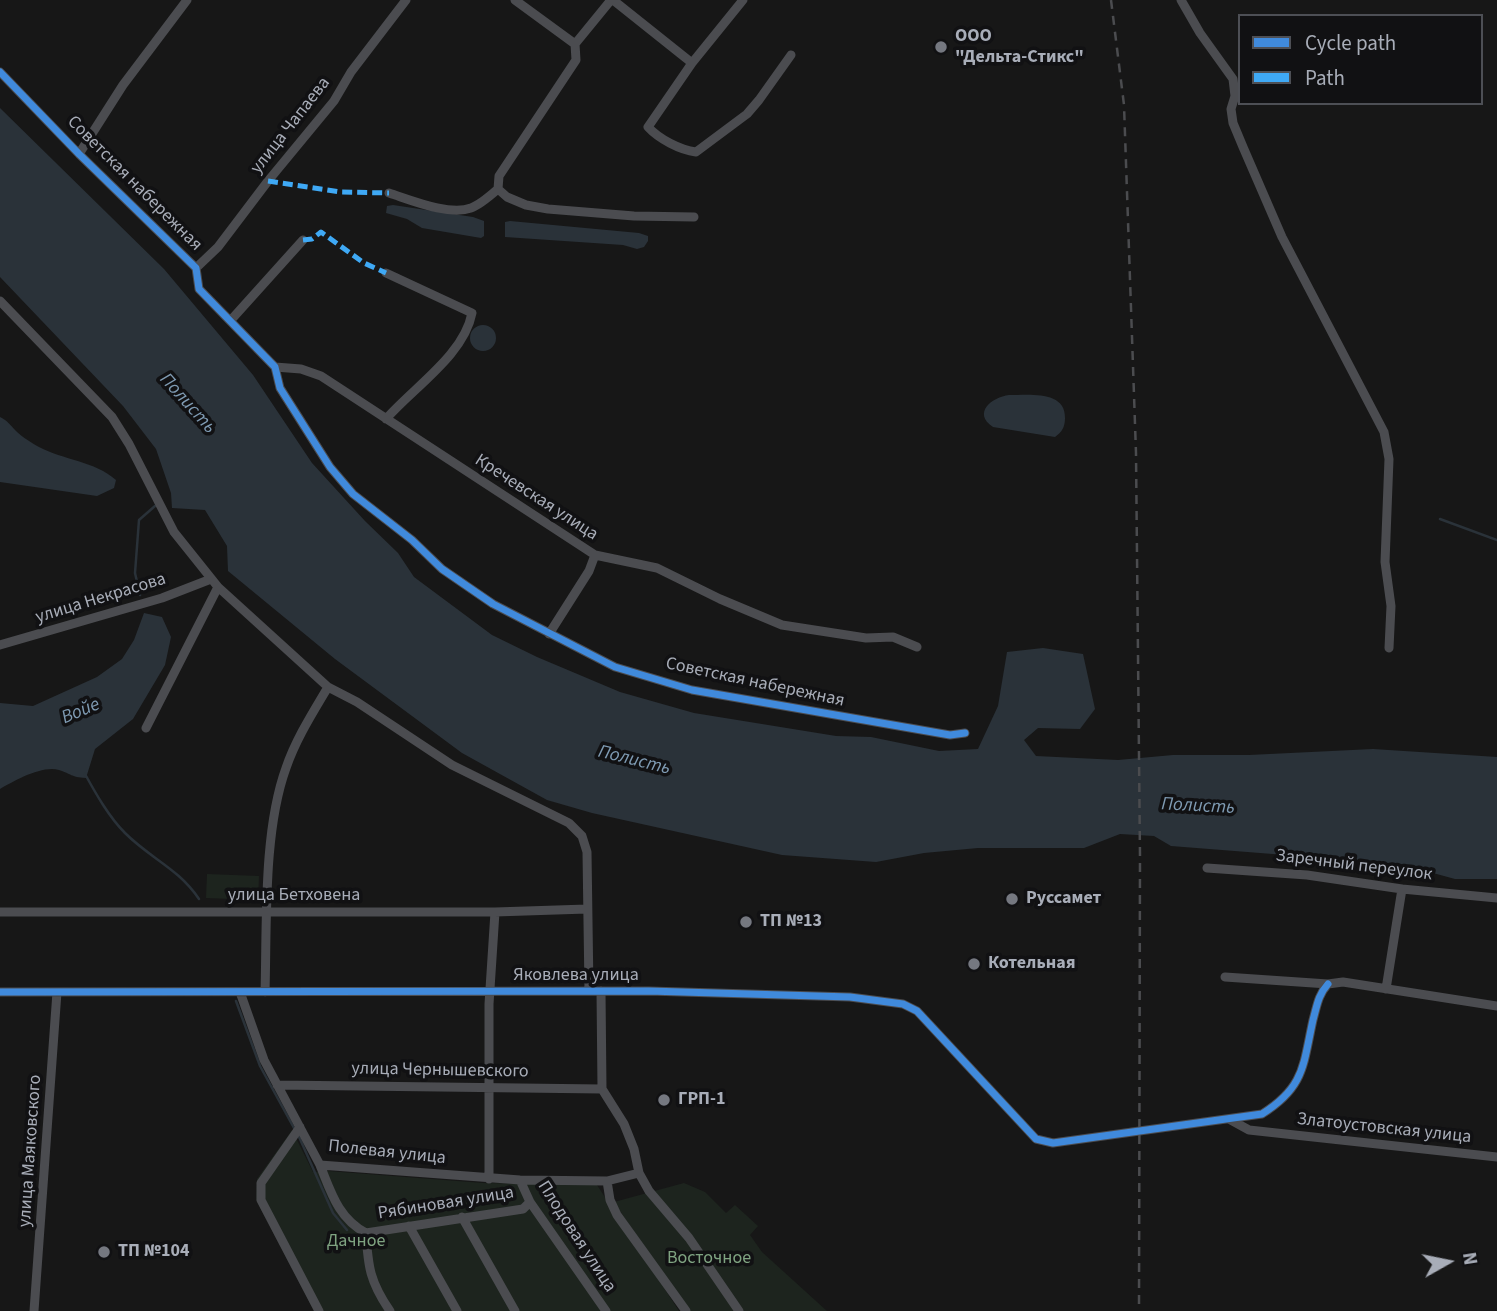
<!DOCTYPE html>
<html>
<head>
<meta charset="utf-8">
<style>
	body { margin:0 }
	#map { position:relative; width:1497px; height:1311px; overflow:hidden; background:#171717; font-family:"Source Sans 3",sans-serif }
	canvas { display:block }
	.legend { position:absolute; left:1238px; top:14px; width:245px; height:91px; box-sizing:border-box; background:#111113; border:2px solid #4d4f55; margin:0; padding:9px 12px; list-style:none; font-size:21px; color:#a8adb8 }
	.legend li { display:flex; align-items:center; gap:14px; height:35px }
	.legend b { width:35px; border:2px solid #4d4f55 }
	.north { position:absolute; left:1413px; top:1227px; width:70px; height:70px; -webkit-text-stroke:5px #111113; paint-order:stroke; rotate:81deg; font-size:19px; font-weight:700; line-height:28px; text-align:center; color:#a8adb8 }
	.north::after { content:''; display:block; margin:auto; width:24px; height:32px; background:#a8adb8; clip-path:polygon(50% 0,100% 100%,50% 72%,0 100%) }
</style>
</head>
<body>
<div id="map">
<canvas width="1497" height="1311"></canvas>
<ul class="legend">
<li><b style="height:9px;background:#408adc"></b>Cycle path</li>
<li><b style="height:9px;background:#3fa9f5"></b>Path</li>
</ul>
<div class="north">N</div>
</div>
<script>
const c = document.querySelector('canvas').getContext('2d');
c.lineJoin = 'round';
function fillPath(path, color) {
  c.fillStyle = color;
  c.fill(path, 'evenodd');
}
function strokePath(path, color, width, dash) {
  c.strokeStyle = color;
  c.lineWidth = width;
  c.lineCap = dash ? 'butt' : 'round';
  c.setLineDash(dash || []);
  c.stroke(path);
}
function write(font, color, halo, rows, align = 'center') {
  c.font = font + ' "Source Sans 3",sans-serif';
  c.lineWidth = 7;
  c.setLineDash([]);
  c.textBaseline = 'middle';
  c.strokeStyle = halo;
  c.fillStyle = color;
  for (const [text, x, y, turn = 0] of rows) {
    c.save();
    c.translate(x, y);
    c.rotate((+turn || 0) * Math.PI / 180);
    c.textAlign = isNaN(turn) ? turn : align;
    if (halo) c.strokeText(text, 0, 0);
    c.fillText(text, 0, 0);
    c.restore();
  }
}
fillPath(new Path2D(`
	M207,874L259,876L258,900L206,898Z
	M292,1130L313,1172L328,1171L483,1183L597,1185L679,1311H314L256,1200L257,1179Z
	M684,1183L705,1192L726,1213L735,1205L758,1226L750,1235L762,1252L827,1311H687L614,1202Z`), '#1d241e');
fillPath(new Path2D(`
	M0,108L164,269L253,375L312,463L365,521L398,553L414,577L492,635L537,657L620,692L694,713L836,736L871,737L939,751L978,749L998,706L1007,652L1043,648L1083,654L1095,709L1080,729L1038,728L1024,740L1036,756L1118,760L1173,755H1249L1373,749L1497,757V879H1455L1400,864L1171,846L1154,836L1120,834L1084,848H978L924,853L876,862L782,855L592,813L547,800L462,753L335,659L228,571L227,546L205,510L172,508L171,493L156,449L123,406L0,277Z
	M393,205L473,217L484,221V236L481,238L422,228L407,219L386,213L387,206Z
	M510,221L639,233L648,236V241L644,247L637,249L623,245L505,237V222Z
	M470 338a13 13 0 1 1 26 0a13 13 0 1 1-26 0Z
	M1009,395C1028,395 1066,390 1065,418C1065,427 1062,432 1055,437L993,427C972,413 992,397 1009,395Z
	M0,417C8,421 10,425 16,431C22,437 32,443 39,447C63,460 95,461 116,480L114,488L97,496L0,482Z
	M144,613L162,617L171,637L165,665L133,719L95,749L86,778C70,777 72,774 59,770C42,765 14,781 0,789V703L33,706L97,677L122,659L134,640Z`), '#2a3239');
strokePath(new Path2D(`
	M1440,519L1497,540
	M140,595L135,573L139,520L155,506
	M85,774C96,794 109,817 125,833C151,859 178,868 199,899
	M236,1001L260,1066L300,1139L333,1213L347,1230`), '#2a3239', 2.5);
strokePath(new Path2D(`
	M515,0L575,44
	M613,0L692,63
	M743,0L692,63L648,127C659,139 680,150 696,152L747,114L759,100L791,55
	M1181,0L1200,33L1233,79L1235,96L1231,109L1233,123L1243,147L1282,237L1384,432L1389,459L1385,562L1391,606L1389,648
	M0,72L79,154L196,268L199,289L275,367L280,388L330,467L353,494L412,540L442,569L493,604L615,667L692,690L950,735L965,733
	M79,154L123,85L187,0
	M498,189L499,176L576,60L575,44L611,0
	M498,189L507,197L526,205L548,209L634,216L694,217
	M389,193C411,200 449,216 471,208C480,205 490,196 498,189
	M196,268L218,247L268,181L334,101L351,72L406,0
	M386,273L472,313C464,355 414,387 386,419
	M0,301L112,417L129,444L174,532L218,587L328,687L357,702L452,765L569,823L582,836L587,852L589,991
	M231,320L303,240
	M275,367L301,369L321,376L595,555L657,568L720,599L782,625L866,638L893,637L917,647
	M549,634L589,571L595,555
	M0,645L162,598L211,579
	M146,728L218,587
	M1207,868L1307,875L1402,889L1497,898
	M0,912H495L587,909
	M1225,977L1328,984L1343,982L1497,1006
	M1386,989L1402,889
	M601,991L602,1089L624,1124L634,1149L639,1173L649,1191L689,1238L739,1311
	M0,992L649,991L850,997L903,1004L917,1011L1036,1139L1053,1143L1262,1114C1305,1087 1303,1065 1313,1020C1317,1006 1318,995 1328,984
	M240,992L264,1060L320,1165L520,1180L607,1181L639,1173
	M265,992C267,925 263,831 286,768C296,739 312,714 328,687
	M277,1085L602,1089
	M1229,1119L1249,1130L1497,1157
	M300,1127L261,1183V1200L319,1311
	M320,1165C331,1192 338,1218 366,1233L523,1209L530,1202
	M489,1179V1004L495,912
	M520,1180L530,1202L606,1311
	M607,1181L610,1200L617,1215L686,1311
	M462,1217L515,1311
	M409,1226L457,1311
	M366,1233C368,1267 370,1282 390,1311
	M34,1311L57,992`), '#4b4c50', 9);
strokePath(new Path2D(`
	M1111,0L1124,105L1136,453L1140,856L1139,1311`), '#4b4c4f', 2.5, [9, 7]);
strokePath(new Path2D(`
	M268,181L341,192L389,193
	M303,240L312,239L321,232L364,263L386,273`), '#3fa9f5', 5, [10, 5]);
strokePath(new Path2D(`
	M0,72L79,154L196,268L199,289L275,367L280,388L330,467L353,494L412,540L442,569L493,604L615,667L692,690L950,735L965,733
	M0,992L649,991L850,997L903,1004L917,1011L1036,1139L1053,1143L1262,1114C1305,1087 1303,1065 1313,1020C1317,1006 1318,995 1328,984`), '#408adc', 7);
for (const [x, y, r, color] of [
	[941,47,7,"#757880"],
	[1012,899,7,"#757880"],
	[746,922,7,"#757880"],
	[974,964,7,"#757880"],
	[664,1100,7,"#757880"],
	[104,1252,7,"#757880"]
]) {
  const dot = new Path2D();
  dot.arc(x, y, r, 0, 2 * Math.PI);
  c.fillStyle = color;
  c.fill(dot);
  strokePath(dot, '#111113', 2.5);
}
write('bold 18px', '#a8adb8', '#111113', [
	["ООО",955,37],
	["\"Дельта-Стикс\"",955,58],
	["Руссамет",1026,899],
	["ТП №13",760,922],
	["Котельная",988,964],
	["ГРП-1",678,1100],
	["ТП №104",118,1252]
], 'left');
write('18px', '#a8adb8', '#111113', [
	["улица Чапаева",291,126,-52],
	["Советская набережная",134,184,45],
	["Кречевская улица",536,498,33],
	["улица Некрасова",101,599,-17],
	["Советская набережная",755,683,12],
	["Заречный переулок",1354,866,7],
	["улица Бетховена",294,896],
	["Яковлева улица",576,976],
	["улица Чернышевского",440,1071,1],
	["Златоустовская улица",1384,1129,6],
	["улица Маяковского",31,1151,-86],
	["Полевая улица",387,1153,6],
	["Рябиновая улица",446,1204,-9],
	["Плодовая улица",576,1237,57]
]);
write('18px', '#7fa381', '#111113', [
	["Дачное",356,1242],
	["Восточное",709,1259]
]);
write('italic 19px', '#7f9bb3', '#111113', [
	["Полисть",187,404,48],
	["Войе",81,712,-23],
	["Полисть",634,761,14],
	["Полисть",1198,807,3]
]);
</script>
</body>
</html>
